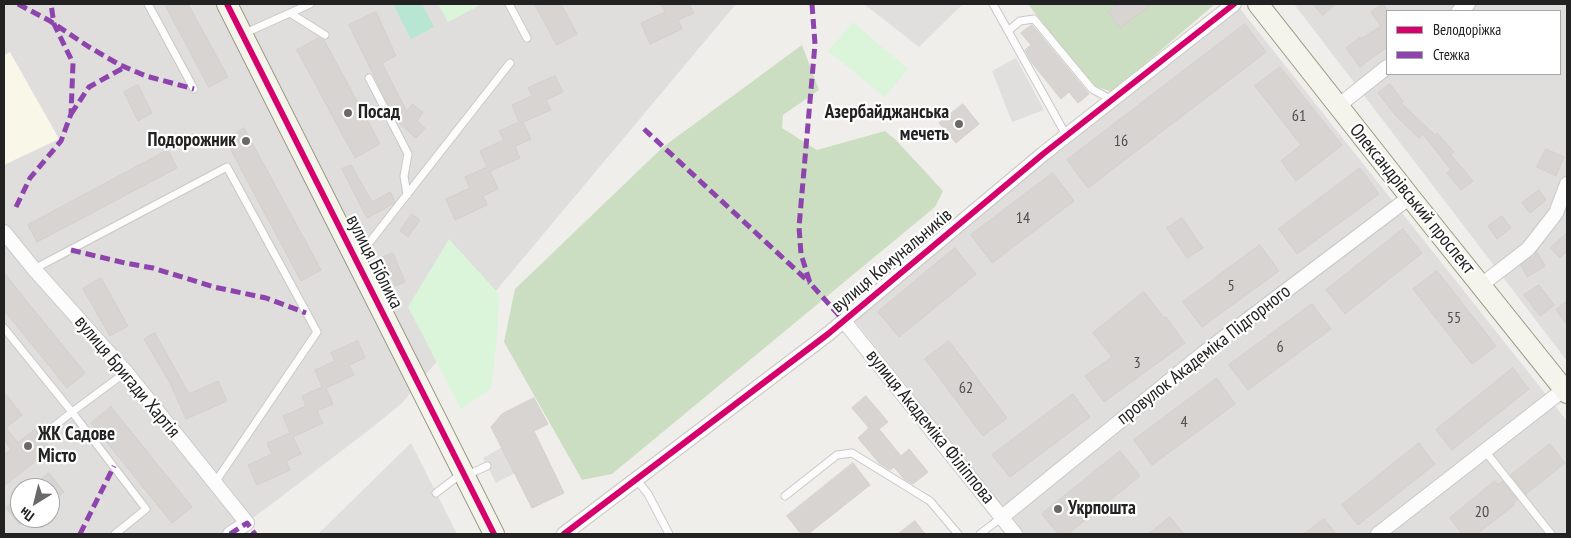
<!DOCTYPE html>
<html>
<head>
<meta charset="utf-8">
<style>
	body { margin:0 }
	#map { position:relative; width:1571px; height:538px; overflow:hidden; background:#f0eeeb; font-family:"PT Sans Narrow",sans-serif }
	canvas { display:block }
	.frame { position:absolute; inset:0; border:5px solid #222; pointer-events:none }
	.legend { position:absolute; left:1386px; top:10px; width:175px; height:65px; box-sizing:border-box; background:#fff; border:1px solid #a7a7a7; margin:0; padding:6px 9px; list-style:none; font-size:15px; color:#222 }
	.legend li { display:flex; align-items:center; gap:10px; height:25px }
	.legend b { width:25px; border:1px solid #a7a7a7 }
	.north { position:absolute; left:10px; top:478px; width:50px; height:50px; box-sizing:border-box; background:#fff; border:1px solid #a7a7a7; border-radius:50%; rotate:216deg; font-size:14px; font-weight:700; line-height:20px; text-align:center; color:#222 }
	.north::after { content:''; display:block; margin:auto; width:18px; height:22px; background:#6a6968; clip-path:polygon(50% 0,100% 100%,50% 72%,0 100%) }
</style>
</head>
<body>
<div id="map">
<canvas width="1571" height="538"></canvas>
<div class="frame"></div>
<ul class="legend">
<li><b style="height:6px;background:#d6006c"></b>Велодоріжка</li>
<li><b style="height:6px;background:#8e44ad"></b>Стежка</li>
</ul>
<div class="north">Пн</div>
</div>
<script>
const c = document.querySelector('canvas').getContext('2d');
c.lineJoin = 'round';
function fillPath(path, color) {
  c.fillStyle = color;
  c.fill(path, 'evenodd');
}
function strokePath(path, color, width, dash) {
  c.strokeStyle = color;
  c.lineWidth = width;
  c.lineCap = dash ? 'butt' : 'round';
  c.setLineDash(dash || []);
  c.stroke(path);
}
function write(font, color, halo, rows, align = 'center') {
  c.font = font + ' "PT Sans Narrow",sans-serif';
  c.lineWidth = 4.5;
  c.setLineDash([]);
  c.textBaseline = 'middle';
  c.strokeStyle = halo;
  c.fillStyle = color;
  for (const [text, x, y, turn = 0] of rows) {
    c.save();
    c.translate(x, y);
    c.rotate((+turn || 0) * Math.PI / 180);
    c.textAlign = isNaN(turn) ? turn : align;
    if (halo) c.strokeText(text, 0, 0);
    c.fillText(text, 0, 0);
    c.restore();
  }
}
fillPath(new Path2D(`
	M4,4H736L402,403L373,427L232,534H4ZM20,488H50V518H20Z
	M1294,4H1567V361ZM1387,11H1560V74H1387Z
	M1238,6L1567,421V534H1023L845,308Z`), '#dfdedc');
fillPath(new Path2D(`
	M10,52L59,139L4,165V55Z`), '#f8f7e8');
fillPath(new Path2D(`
	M1028,4H1215L1112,92L1095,86L1057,42Z
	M802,45L819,90L783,115L782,128L817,150L885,131L896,140L943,191L935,207L612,474L582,480L504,342L515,289L663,147Z`), '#cbdec1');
fillPath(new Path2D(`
	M438,4H482L448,22Z
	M853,22L908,69L885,97L828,51Z
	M449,239L499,294L497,338L491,389L461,409L408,307Z`), '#daf5da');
fillPath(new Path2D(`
	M393,4H422L434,27L411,39Z`), '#b7e6d2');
fillPath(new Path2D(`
	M864,4H963L919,47Z
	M1016,58L1044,110L1012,122L992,71Z
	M411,443L457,534H318Z
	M502,447L515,473L496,483L483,458Z`), '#e0dfde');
const building = new Path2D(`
	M165,4H188L228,77L209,87Z
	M535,4H561L577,34L557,45Z
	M661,4H689L694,13L678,20L682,29L650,44L641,23L665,12Z
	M1119,4H1152L1120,28L1108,12Z
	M1313,4H1336L1323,15Z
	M1383,4L1387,10V47L1360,67L1346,48L1360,37L1361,39L1381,26L1371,12Z
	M376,12L396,56L382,63L407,112L412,104L423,112L417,121L425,128L416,138L400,124L397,117L395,118L349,25Z
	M1245,24L1266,52L1088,188L1067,160Z
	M1032,25L1089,94L1078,103L1069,92L1061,99L1032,63L1025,50L1031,45L1021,33Z
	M319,38L324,40L380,144L355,158L297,50Z
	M1280,67L1342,145L1296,181L1281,161L1301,145L1255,86Z
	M555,76L563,92L546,100L551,110L523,122L531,139L515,146L520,158L490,171L498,189L483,196L487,205L455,220L446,199L470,188L465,177L487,167L480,151L504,140L499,131L519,122L512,105L532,96L528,88Z
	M1390,84L1403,101L1401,103L1435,135L1437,133L1454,152L1451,155L1473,181L1461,190L1447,173L1451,170L1423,134L1419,138L1396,116L1378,93Z
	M138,85L152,113L138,121L124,92Z
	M963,104L979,124L956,143L939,123Z
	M244,128L321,270L301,281L225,139Z
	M1546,149L1564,157L1556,176L1537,167Z
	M168,150L177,168L37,242L28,225Z
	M351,165L372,202L390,192L395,201L393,204L367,218L342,169Z
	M1360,168L1379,194L1297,254L1279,229Z
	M1053,173L1074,201L992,263L971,235Z
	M1539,190L1546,200L1530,213L1522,203Z
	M412,214L420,220L408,237L400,231Z
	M1502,216L1511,228L1497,239L1488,226Z
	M1182,218L1203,248L1187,258L1167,228Z
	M1403,229L1422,253L1345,314L1326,290Z
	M1567,233V251L1560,258L1551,248Z
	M1260,245L1279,271L1202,327L1183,302Z
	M955,248L976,274L899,337L878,312Z
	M1537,252L1545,266L1527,277L1521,265Z
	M393,253L405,282L395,286L383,257Z
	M1437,271L1496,346L1472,364L1413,289Z
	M4,273L85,373L67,388L4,310Z
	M101,278L128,326L110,336L83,289Z
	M1539,285L1554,305L1540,316L1524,295Z
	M1144,292L1164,318L1166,317L1185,343L1104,402L1085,376L1112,357L1093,333Z
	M1567,301V324L1556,310Z
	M1312,304L1331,329L1248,390L1229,365Z
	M155,333L189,394L218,381L227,401L186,419L171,385L144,339Z
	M358,341L365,358L349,365L354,375L326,388L333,404L317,411L323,423L293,437L301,454L286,461L290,470L257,485L248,465L272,454L267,443L290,433L283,416L306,406L302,396L322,387L315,370L335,361L331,353Z
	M949,341L1007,418L983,436L925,359Z
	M1513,368L1529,389L1452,450L1436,430Z
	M1217,378L1235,404L1152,465L1134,440Z
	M4,392L22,415L6,428L18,443L35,429L51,449L4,486V455L11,449L4,440Z
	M1073,394L1090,417L1010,477L992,455Z
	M866,396L888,422L879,429L901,456L909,449L928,472L913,484L904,479L894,467L890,470L879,463L858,438L869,428L852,408Z
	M534,398L548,424L534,431L564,493L532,508L491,427L502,414Z
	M111,407L192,507L172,523L91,423Z
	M1419,443L1435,464L1358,525L1342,505Z
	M1550,444L1565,463L1526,494L1511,475Z
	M1120,451L1140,476L1068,534H1058L1042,514Z
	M853,463L870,485L808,534H801L787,516Z
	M49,473L64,492L50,503V488H30Z
	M1495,481L1498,485L1502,481L1517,500L1513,503L1514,505L1477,534H1462L1450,518Z
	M20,496V525L6,508Z
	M1170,517L1184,534H1149Z
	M1324,519L1336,534H1304Z
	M915,521L925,534H898Z`);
fillPath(building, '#d7d4d2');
strokePath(building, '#d3d0cc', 1);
const lane = new Path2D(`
	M148,4L194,89
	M509,4L527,38
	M993,4L1066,135
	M290,13L325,35
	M1008,31L1020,21L1034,19L1092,89L1112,100
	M243,34L310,4
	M369,78L408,154L404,176L407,195
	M358,257L510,63
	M34,269L227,167L317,332L214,484
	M4,328L72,412L126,372
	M48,431L72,412L146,509L115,534
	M1485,451L1551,534
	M465,476L487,466
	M636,479L648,494L669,534
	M436,493L461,474
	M785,496L837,455L852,453L930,501L958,534
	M980,534L1002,517`);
const street = new Path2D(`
	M1459,11L1468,4
	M1338,106L1387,67
	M4,232L34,269L126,372L247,523L230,534
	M1481,285L1528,249L1556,213L1567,184
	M844,321L1015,534
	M1002,517L1205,352L1410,197
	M564,534L828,334L1043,154L1234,4
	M1378,534L1567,387`);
const secondary = new Path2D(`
	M227,4L494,534
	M1258,4L1410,197L1567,393`);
strokePath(lane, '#c9c8c7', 9);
strokePath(street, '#c9c8c7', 16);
strokePath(secondary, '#999a82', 22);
strokePath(lane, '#fdfcfc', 7);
strokePath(street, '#fdfcfc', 14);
strokePath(secondary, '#f4f4ed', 20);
strokePath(new Path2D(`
	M18,4L50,21L89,47L120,65L146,76L194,89
	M812,4L815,44L799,227L801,254L810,283L844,321
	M71,114L89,87L125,67
	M644,129L810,283
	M16,207L30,178L61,141L71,114L73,63L54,24L51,4
	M71,250L125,263L153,268L214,287L266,298L306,313
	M80,534L114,466
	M230,534L247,523L255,534`), '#8e44ad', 5, [10, 5]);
strokePath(new Path2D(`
	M227,4L494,534
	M564,534L828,334L1043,154L1234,4`), '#d6006c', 6);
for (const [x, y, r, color] of [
	[348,113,5,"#6a6968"],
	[959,124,5,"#6a6968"],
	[246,141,5,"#6a6968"],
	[28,446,5,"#6a6968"],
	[1058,509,5,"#6a6968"]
]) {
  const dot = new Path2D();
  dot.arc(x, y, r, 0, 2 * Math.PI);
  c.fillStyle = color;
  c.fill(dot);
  strokePath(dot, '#fff', 2);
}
write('16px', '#4f4e4e', null, [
	["61",1299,116],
	["16",1121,141],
	["14",1023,218],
	["5",1231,286],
	["55",1454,318],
	["6",1280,347],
	["3",1137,363],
	["62",966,388],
	["4",1184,422],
	["20",1482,512]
]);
write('bold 19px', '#222', '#fff', [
	["Посад",358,113],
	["Азербайджанська",949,113,"right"],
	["мечеть",949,135,"right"],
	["Подорожник",236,141,"right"],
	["ЖК Садове",38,435],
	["Місто",38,457],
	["Укрпошта",1068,509]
], 'left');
write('19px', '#222', '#fff', [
	["Олександрівський проспект",1412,199,51],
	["вулиця Комунальників",892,261,-40],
	["вулиця Біблика",374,262,63],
	["провулок Академіка Підгорного",1204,355,-38],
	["вулиця Бригади Хартія",127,377,50],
	["вулиця Академіка Філіппова",930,427,51]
]);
</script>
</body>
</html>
